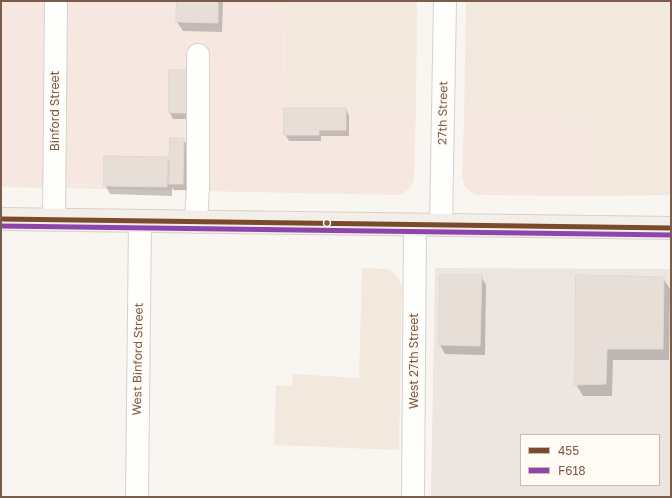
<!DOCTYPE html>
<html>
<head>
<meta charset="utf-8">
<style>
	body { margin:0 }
	#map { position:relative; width:672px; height:498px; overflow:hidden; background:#f9f5f0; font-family:"Golos Text",sans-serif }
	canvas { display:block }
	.frame { position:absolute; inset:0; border:2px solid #7a5c4d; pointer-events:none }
	.legend { position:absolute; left:520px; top:434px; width:140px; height:52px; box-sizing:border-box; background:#fffaf3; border:1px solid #cabbb1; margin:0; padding:5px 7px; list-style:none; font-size:12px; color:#7a5c4d }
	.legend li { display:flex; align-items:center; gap:8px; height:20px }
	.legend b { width:20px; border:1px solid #cabbb1 }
</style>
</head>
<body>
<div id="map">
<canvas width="672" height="498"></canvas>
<div class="frame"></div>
<ul class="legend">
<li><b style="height:5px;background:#7a4b2a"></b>455</li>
<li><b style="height:5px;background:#8e44ad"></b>F618</li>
</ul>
</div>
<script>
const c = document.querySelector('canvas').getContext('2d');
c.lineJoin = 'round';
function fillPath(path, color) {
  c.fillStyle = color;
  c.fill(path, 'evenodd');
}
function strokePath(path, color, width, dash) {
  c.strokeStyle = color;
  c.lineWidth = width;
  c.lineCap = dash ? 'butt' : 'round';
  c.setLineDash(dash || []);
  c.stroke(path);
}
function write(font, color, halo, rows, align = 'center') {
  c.font = font + ' "Golos Text",sans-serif';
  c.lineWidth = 4;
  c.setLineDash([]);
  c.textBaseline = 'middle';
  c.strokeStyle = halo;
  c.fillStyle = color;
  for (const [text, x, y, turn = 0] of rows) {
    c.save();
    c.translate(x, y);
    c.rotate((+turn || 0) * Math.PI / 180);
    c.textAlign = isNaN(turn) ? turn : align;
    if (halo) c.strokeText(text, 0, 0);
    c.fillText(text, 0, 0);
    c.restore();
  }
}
fillPath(new Path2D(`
	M285,1H417L416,109L284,108Z
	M466,1H671V195L589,196L590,120L464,119Z
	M362,268L385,269L390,270L394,273L398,278L402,286L399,450L274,445L276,385L292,386L293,374L359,378Z`), '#f2e8de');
fillPath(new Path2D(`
	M1,1H285L284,107L416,109L414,177L413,182L409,189L401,194L396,195L1,187Z
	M464,119L591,120L589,196L479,195L474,194L465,187L462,176Z`), '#f6e8e1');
fillPath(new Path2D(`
	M435,268L671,269V497H431ZM521,435H659V485H521Z`), '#ede5e0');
fillPath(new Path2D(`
	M178,1H223L222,32L183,31L177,22Z
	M188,71L189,119H173L170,113Z
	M346,109L349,115V136H321V141H289L285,134Z
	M183,139L187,145L186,190H174L172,187V196L110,194L105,185L167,158L171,164Z
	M441,276H481L486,285L485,355L445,354L440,345Z
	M663,278L670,289L669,360H613L612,396H583L576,384Z`), '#0003');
const building = new Path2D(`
	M177,1H218V23L176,22Z
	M169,70H189L188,106H186V113H169Z
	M284,108H346V130H319V135H284Z
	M170,138H184L183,184H169Z
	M104,156L168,157L167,187L104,186Z
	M440,275H482L480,346L439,345Z
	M576,275L664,277L663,349H607L606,384L575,385Z`);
fillPath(building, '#e6ded7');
strokePath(building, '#e2d8d2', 1);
const minor = new Path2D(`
	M54,220L56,1
	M196,222L198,187V55
	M441,225L445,1
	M137,497L140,221
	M413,497L415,225`);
const major = new Path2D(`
	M1,219L671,228`);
strokePath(minor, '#d7d1cb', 24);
strokePath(major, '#dad1cc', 24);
strokePath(minor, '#fefefd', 22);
strokePath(major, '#f3eee8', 22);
strokePath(new Path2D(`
	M1,219L671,228`), '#7a4b2a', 5);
strokePath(new Path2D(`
	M1,226L671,235`), '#8e44ad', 5);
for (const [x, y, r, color] of [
	[327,223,3.5,"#7a5c4d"]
]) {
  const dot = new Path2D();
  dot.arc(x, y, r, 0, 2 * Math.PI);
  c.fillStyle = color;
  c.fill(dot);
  strokePath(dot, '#fffaf3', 1.5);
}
write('12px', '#7a5c4d', '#fffaf3', [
	["Binford Street",55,111,-90],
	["27th Street",443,113,-89],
	["West Binford Street",138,359,-89],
	["West 27th Street",414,361,-90]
]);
</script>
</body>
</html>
